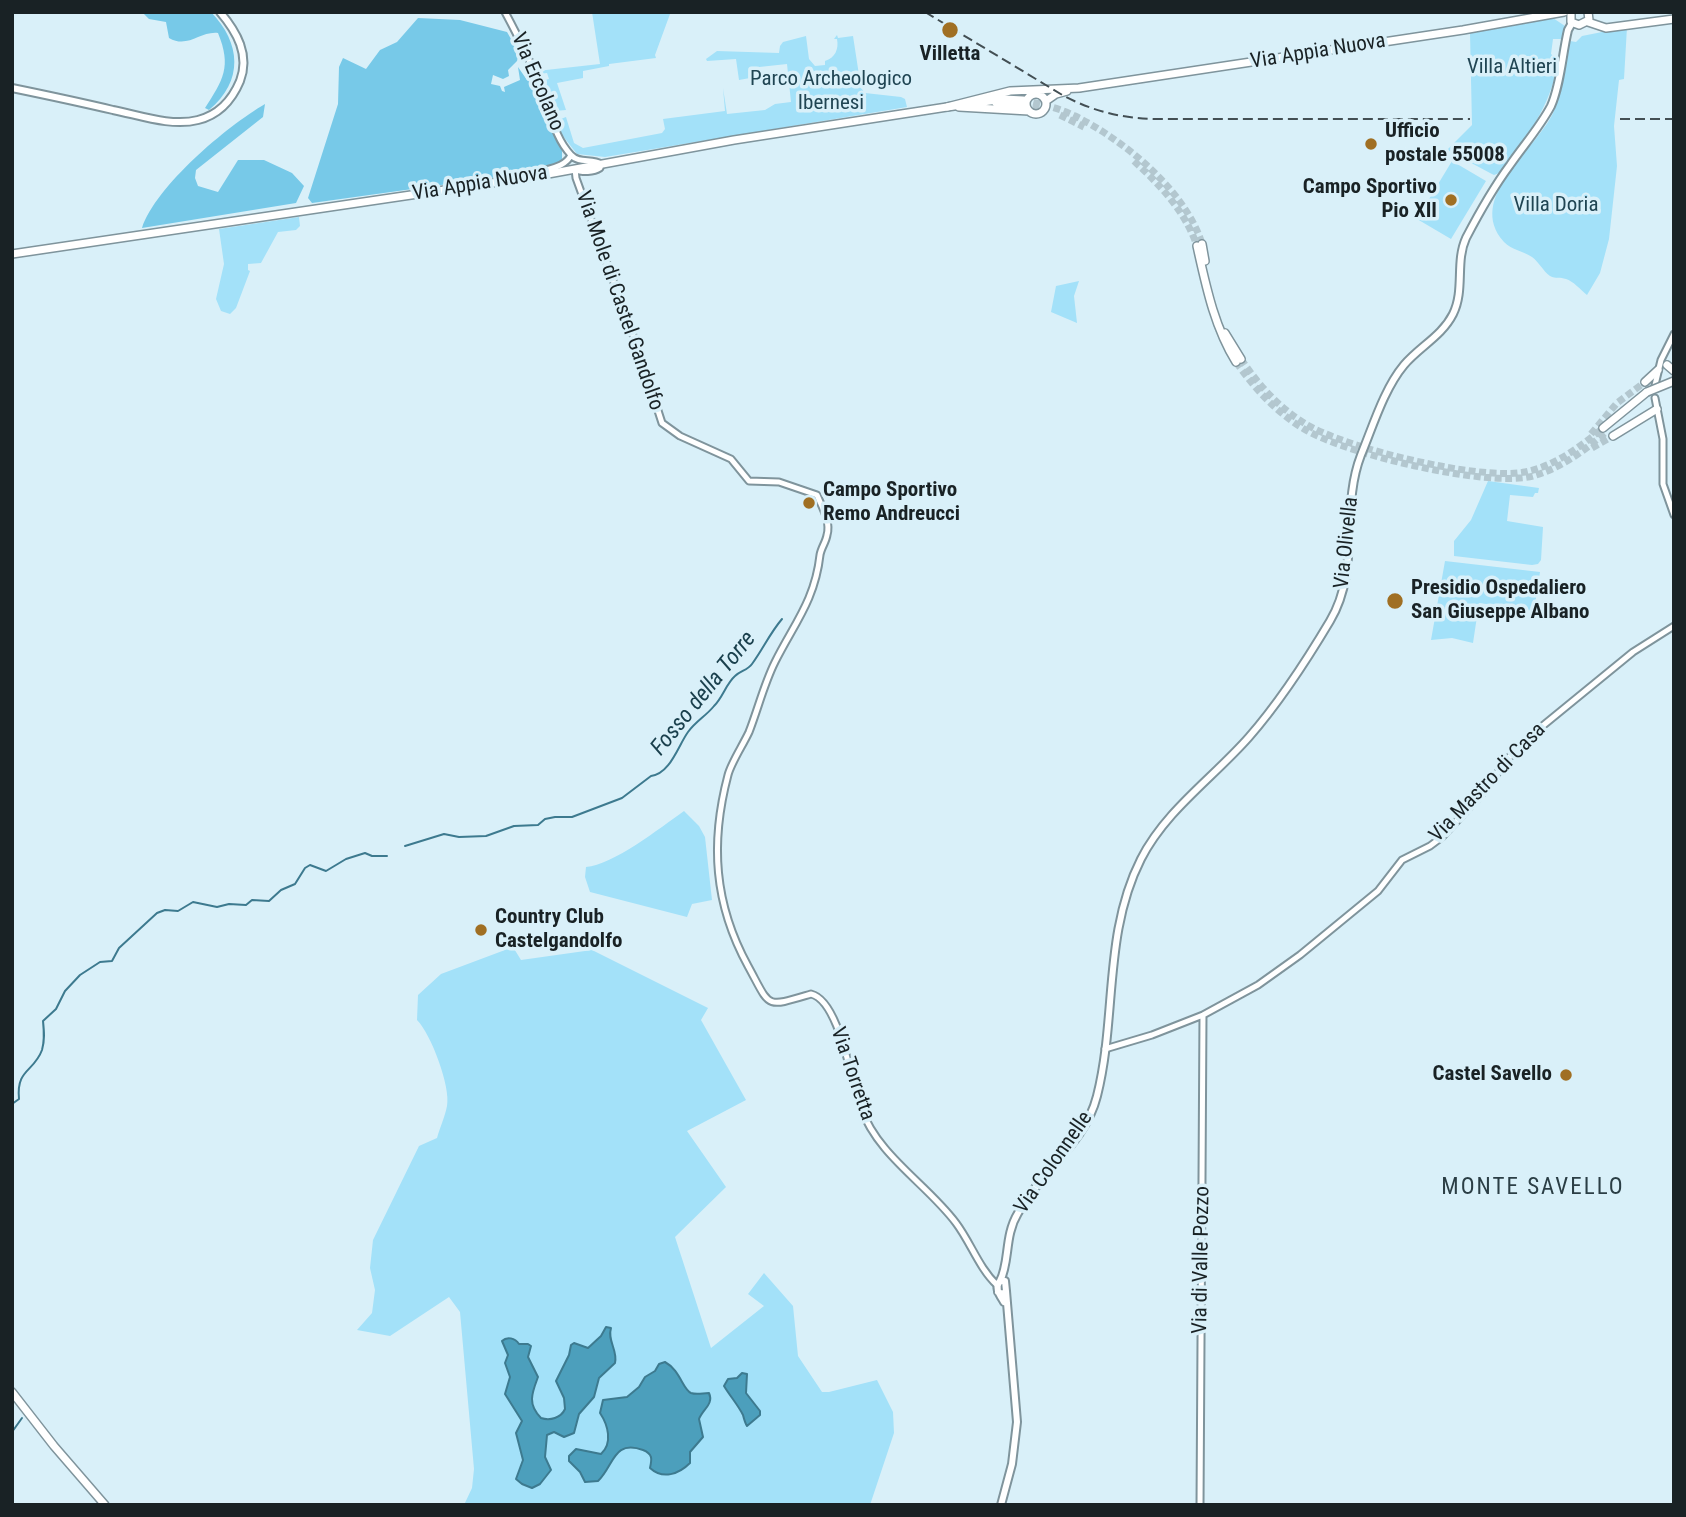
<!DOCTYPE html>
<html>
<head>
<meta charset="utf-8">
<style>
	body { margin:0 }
	#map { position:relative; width:1686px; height:1517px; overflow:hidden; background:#d9f0f9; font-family:"Roboto Condensed",sans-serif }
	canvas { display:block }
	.frame { position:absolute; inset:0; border:14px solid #192225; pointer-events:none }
</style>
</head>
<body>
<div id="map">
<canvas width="1686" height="1517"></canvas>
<div class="frame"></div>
</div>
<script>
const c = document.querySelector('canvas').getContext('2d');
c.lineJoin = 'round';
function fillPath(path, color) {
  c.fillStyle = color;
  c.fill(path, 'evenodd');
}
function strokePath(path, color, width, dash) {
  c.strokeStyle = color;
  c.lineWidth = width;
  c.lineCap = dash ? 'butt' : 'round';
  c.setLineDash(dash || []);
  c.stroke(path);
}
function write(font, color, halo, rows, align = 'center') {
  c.font = font + ' "Roboto Condensed",sans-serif';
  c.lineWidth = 7;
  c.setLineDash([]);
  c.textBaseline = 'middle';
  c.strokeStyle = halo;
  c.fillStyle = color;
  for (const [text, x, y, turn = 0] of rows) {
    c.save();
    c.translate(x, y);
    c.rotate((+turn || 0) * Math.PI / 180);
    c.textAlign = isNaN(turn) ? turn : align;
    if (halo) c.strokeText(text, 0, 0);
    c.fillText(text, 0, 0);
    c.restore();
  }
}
fillPath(new Path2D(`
	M592,12L670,14L655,55L656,58L609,64V66L583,71V78L557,83L566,110L555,111L550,105L541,81L549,79L547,73L539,74L537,71L600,64Z
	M1553,18L1565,26L1563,39H1553L1551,54L1559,61C1548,111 1530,131 1502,172L1494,175L1490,173L1447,150L1472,125L1470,33Z
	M1627,27L1624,79L1619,80L1614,126L1617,166L1609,239L1600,273L1587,295C1581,290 1573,281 1566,279C1560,277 1556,279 1550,276C1543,271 1539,262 1532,257C1523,251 1512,250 1504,242C1465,198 1536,150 1553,113C1563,91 1565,65 1570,41L1576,42L1582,36Z
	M837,35L838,38L853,36L861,88L865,93L901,97L905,99L907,107L605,157L577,154L555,126L558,120L566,117L574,143L583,148L662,133L665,129L663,119L725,111L723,88L727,114L765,110L775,104L791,102L787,64L750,68V78L739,80L736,59L707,61L706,59L717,51L779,53L780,46L783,42L806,36L809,59L815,66L825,65V61C835,58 839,49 837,39H834Z
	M1452,161L1486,181L1451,239L1417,219Z
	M299,217L300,226L296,230L278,232L261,263L248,264V270L250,271L236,308L230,314L221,311L216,299L224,264L219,229Z
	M1079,281L1074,296L1077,323L1051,312L1056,286Z
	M1488,481L1539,488L1538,493H1535L1533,497L1510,495L1507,521L1543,527L1541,560L1538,564L1532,565L1454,556V541L1471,520Z
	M1445,561L1540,572L1534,611L1479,603L1473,643L1452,638L1431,640Z
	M684,811L699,826L705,837L712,900L692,904L687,917L590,892L585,877L586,867C613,865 660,828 684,811Z
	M513,947L521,960L592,950L708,1008L701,1020L746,1100L687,1131L726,1187L675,1237L711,1348L764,1306L748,1294L764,1273L793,1306L798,1356L822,1392H829L877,1380L893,1412L894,1433L870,1505H464L472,1488L474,1469L460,1312L449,1297L390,1336L357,1330L372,1313L375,1290L370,1268L373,1240L419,1146L437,1138C440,1127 445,1117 447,1106C451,1087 431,1034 417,1020L418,995L441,974Z`), '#a3e1f9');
fillPath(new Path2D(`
	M142,12H211C241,43 244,81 209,110L205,108C223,80 232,67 218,33C200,31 188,49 169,38L166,22L149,19Z
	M418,18L460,20L507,32L519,53L517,61L508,70L509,76L503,79L493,75L491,84L500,86L502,91L505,92L504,87L520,80L518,67L527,80L534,79L549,125L562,150V161L558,164L527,173L312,203L308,198L338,104L339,67L343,58L366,69L380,50L397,42Z
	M265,104L263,117L196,170L195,178L198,186L218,192L238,160H264L292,173L304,186L296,203L142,228C156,186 227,126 265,104Z`), '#77c9e8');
const water = new Path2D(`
	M606,1327L611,1328C607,1341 618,1350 615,1363L599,1378L594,1397L579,1414L574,1433L564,1437L554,1432L547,1435L545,1457L551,1470L540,1484L532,1488L522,1484L516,1479L523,1460L516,1433L522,1421L505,1394L510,1377L505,1363L508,1355L502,1341C507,1336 515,1338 519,1344H528L531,1346L528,1357L538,1377C532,1393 527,1404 541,1418C550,1421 561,1418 565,1409L564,1398L556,1381L569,1355L571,1345L574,1343L588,1348L601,1336Z
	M665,1362C680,1370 683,1390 691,1393C697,1395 703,1393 709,1393C714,1404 703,1409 699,1419L703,1437L690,1452V1463C679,1474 663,1480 650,1468C652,1459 653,1454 643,1450C613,1439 614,1466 598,1481L585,1482L580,1472L569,1461V1456L576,1449L601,1454C613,1443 608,1425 600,1413L603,1400L627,1397L639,1387L645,1377L655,1371L659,1364Z
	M742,1373L747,1374L746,1393L760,1411V1415L747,1426C745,1423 744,1419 743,1415C738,1405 730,1396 724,1386L728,1379L737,1378Z`);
fillPath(water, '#4c9fbc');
strokePath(water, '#3d7a8f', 2);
strokePath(new Path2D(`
	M405,846L444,834L459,837L486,836L514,826L538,825L545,819L555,817H572L622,798L651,776C670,774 678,746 688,732C696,721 706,716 714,706C723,697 726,684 735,676C740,671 748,670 752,664C763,649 770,633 782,619
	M12,1104L19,1099C16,1069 34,1072 42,1050C45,1040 44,1031 43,1021L56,1009L65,991L80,975L100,962L112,961L119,948L157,913L165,910L178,911L193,902L217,907L229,904L246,905L252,900L269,901L281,890L295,884L305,868L310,865L326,871L346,859L365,853L372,856H387
	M12,1432L22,1418`), '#3d7a8f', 2);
strokePath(new Path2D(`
	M1023,100C1041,104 1059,108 1075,116C1124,140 1186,191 1202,244
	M1022,106L1042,109
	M1060,115L1084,127
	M1134,161C1161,186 1185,211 1197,246
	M1241,359C1258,384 1277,406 1304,423C1343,448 1480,481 1525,472C1555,466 1580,447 1603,428
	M1236,362C1255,389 1276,412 1304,429C1345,454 1488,488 1533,476C1561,468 1584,451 1606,432
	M1591,434L1617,403L1645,382
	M1592,448L1613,436`), '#b3c7cf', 7, [7, 3.5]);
const tertiary = new Path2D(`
	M505,12C519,38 532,64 542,91C551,112 554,137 571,155C579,164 592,158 601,164L600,168C594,172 582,173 575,169L576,178L638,349L662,423L680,436L731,459L749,481L779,482L817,495C822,507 831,522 827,535C826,542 821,548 820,555C815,600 794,624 775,662C764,684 758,709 749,732C743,745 731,763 728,775C710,843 714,904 748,966C771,1008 764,1008 811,994C840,1001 851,1083 861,1108C878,1156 927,1184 956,1223C971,1243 979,1268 997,1285
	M529,176C542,168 564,170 571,155
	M1655,385L1661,360L1674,334
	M1655,398L1663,439V484L1674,515
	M1105,1049L1152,1035L1203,1015L1258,985L1300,955L1378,891L1402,860L1430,846L1442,837L1480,796L1518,746L1633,652L1674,626
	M1200,1505L1203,1015`);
const secondary = new Path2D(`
	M12,88C46,95 79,102 113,110C139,115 171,127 198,120C218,115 232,100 240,81C250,55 237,32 220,12
	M1000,1281C1010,1262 1004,1236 1018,1213C1041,1171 1085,1144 1097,1096C1117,1017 1103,934 1141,859C1166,810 1213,778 1249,737C1277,705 1308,658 1330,621C1361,569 1340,509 1361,455C1373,426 1384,389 1404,365C1419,347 1442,336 1453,314C1465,290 1455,262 1466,238C1479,213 1493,188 1510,165C1523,146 1540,127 1551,106C1561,83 1562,55 1568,30L1572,23
	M998,1292L1003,1294L1006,1291L1005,1281H1000C994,1288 1000,1295 1004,1302
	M1001,1505L1012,1464L1017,1422L1006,1291`);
const primary = new Path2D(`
	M1571,12V22L1579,25L1589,20L1588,12
	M1588,22L1606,28L1674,19
	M1079,88L1463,30L1564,12
	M1026 104a10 10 0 1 1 20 0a10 10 0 1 1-20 0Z
	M1046,101L1056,94L1067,91
	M959,107L1029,111
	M12,254L526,178L734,140L947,107L1010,91L1080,88
	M12,1392L54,1446L105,1505`);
const trunk = new Path2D(`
	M996,103L1022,106
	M947,107L1004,99L1023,100
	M1202,244L1205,261
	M1197,246C1206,286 1214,326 1236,362
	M1225,333L1241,359
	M1667,365L1674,371
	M1645,382L1658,370
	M1603,428L1647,392
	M1613,436L1657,409`);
strokePath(tertiary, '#7f949c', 9);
strokePath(secondary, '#7f949c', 10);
strokePath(primary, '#7f949c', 10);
strokePath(trunk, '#7f949c', 10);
strokePath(tertiary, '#fff', 5);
strokePath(secondary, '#fff', 6);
strokePath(primary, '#fff', 7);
strokePath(trunk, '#fff', 7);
strokePath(new Path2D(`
	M925,12L1064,96C1095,112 1124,119 1160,119H1470
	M1620,119H1674`), '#434f54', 2, [10, 5]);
const trunkBridge = new Path2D(`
	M1647,392L1674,381`);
strokePath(trunkBridge, '#7f949c', 10, []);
strokePath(trunkBridge, '#fff', 7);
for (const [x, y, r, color] of [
	[950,30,9,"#a06f23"],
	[1371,144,7,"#a06f23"],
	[1451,200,7,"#a06f23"],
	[809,503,7,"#a06f23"],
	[1395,601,9,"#a06f23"],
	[481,930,7,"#a06f23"],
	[1566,1075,7,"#a06f23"]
]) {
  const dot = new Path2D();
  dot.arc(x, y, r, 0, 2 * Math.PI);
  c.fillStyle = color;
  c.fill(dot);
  strokePath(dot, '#d9f0f9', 2.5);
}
write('21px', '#192225', '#d9f0f9', [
	["Via Appia Nuova",1318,52,-9],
	["Via Ercolano",537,82,67],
	["Via Appia Nuova",480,184,-9],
	["Via Mole di Castel Gandolfo",619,301,71],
	["Via Olivella",1347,543,-84],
	["Via Mastro di Casa",1488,783,-46],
	["Via Torretta",852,1074,71],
	["Via Colonnelle",1054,1163,-55],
	["Via di Valle Pozzo",1202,1260,-89]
]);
write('bold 21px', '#192225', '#d9f0f9', [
	["Villetta",950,55,"center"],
	["Ufficio",1385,132],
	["postale 55008",1385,156],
	["Campo Sportivo",1437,188,"right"],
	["Pio XII",1437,212,"right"],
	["Campo Sportivo",823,491],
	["Remo Andreucci",823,515],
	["Presidio Ospedaliero",1411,589],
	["San Giuseppe Albano",1411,613],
	["Country Club",495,918],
	["Castelgandolfo",495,942],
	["Castel Savello",1552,1075,"right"]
], 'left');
write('21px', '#204553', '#d9f0f9', [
	["Villa Altieri",1512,68],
	["Parco Archeologico",831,80],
	["Ibernesi",831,104],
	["Villa Doria",1556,206]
]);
write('italic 23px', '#1a404d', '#d9f0f9', [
	["Fosso della Torre",704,694,-51]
]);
c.letterSpacing = '2px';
write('23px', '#2b3e45', '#d9f0f9', [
	["MONTE SAVELLO",1533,1188]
]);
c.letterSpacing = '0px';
</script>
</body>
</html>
